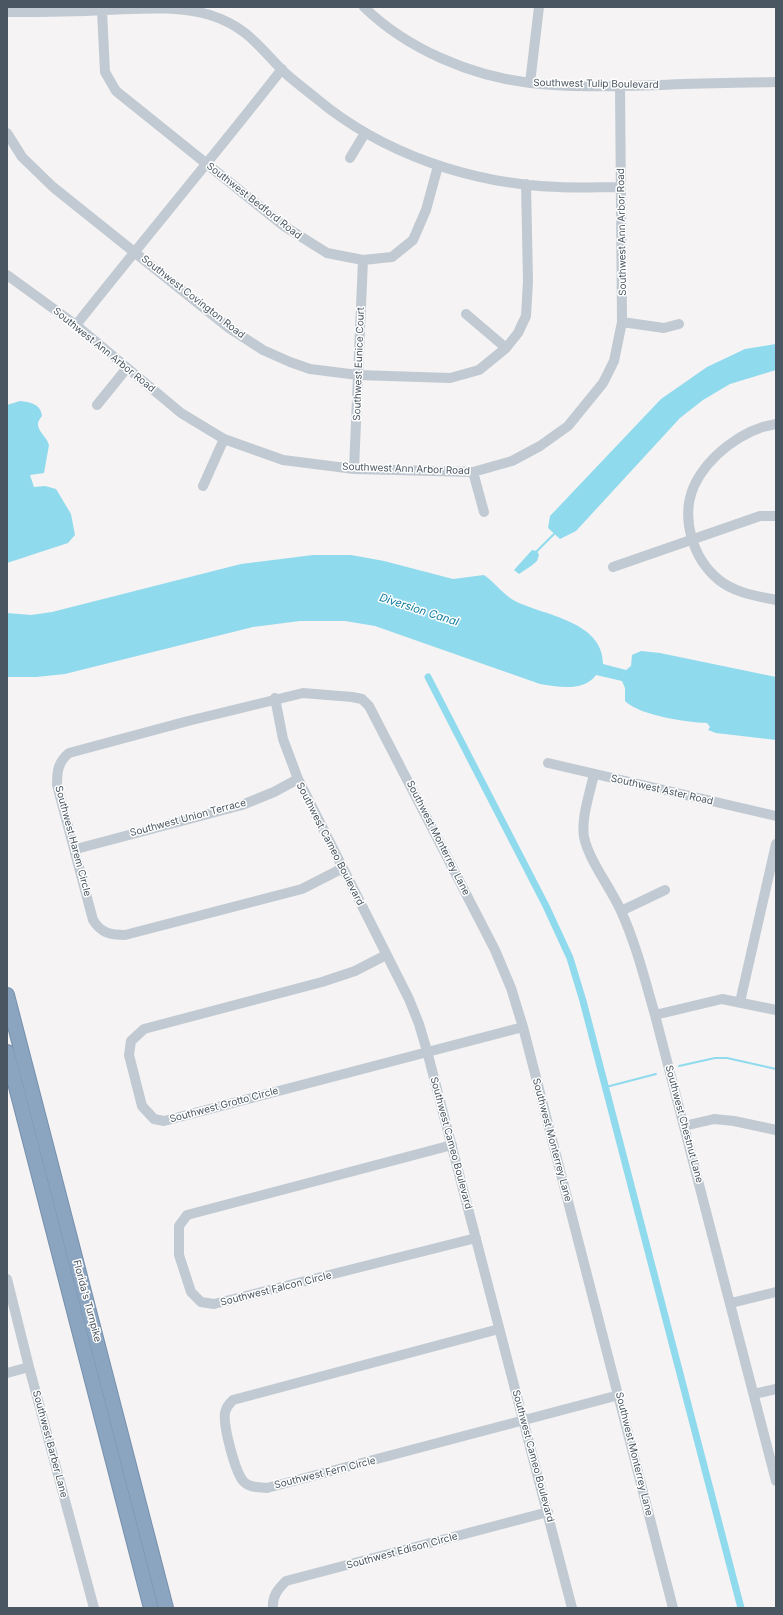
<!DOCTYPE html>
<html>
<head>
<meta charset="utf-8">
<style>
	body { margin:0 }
	#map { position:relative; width:783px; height:1615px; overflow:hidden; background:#f5f3f3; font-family:Inter,sans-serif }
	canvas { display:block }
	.frame { position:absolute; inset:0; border:8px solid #4a5661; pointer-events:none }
</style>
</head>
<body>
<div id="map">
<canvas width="783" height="1615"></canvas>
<div class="frame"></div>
</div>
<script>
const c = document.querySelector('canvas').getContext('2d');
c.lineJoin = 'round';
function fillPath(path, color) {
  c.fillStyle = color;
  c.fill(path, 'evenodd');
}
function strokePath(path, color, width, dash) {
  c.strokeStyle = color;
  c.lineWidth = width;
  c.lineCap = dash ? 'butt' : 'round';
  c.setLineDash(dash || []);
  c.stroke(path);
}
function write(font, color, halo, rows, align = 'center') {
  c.font = font + ' Inter,sans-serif';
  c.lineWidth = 3;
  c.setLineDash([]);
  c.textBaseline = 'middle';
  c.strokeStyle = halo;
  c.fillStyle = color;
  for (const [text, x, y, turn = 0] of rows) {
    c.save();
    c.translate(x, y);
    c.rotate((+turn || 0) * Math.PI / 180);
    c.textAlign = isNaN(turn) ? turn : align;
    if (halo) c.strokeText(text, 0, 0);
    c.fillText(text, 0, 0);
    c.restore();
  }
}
fillPath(new Path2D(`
	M776,344V370L730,384L703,400L680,418L576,531L560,539L548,528L550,516L661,399L707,367L745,349Z
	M20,401C30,402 41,404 42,416C31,428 46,434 49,445L44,473L30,475L34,487L45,486L56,489L71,514L75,535L68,543L7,563V405Z
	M532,550L537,551L539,555L537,561L531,566L519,574L514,570Z
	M313,555H351L384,561L453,579L484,575C496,583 502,594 515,601C545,616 603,621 603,664L626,670L631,666L632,655L641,651L660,653L776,677V740L716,733L708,730L710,727L707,723C686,722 641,716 625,701V688L622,681L596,675C584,692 558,687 540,684L375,626L345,621H300L253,627L65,674L36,677H7V613L31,615L52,612L241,564Z`), '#90daee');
strokePath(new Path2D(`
	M537,551L554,534
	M679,1066L715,1058H727L776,1069
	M606,1087L656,1074`), '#90daee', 2);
strokePath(new Path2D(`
	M428,677L546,906L570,958L583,1001L741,1608`), '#90daee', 7);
const highway = new Path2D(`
	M7,995L166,1608
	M7,1052L151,1608`);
strokePath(highway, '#7690ad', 16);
strokePath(new Path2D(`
	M364,7C407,49 471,76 530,83C573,88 618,86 661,85C699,83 738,83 776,82
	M102,11L105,72L116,91L284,226L327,253L363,260L392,257L413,240L426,210L438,166
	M7,12C39,12 72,12 104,10C139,9 176,5 210,15C245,26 257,44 281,69C292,80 305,89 317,99C383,154 472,184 558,187C579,188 600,187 621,187
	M530,83L539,7
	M7,133L22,157L53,187L229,328L263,350L290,362L310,369L358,375L450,378L479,370L506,348L518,333L526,316L528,281L526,184
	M350,158L365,133
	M7,275L76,325L181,413L224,439L283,460L354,469L473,472L512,461L540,446L568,426L603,383L614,361L622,322L620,86
	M466,314L506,348
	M622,322L664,328L679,324
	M76,325C144,239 214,156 282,69
	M97,405L127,368
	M776,424C743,429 708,456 694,486C680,518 693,559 719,580C735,593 757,596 776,600
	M354,469L363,260
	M473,472L484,512
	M203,486L224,439
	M613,567L760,516H776
	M275,698L283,739L298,779L409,999L419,1024L427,1051L572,1608
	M548,763L776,816
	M594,774C590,793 581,817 584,837C589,861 611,888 621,911C636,944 645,980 655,1015L776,1481
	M76,849L242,805L274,792L298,779
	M343,868L302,889L125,935C110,935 101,933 93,920L57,785C57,771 58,762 69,753L188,721L303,693L352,697L362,699L369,706L495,950L511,988L523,1027L673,1608
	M621,911L665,890
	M386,955L355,971L322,982L144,1029L131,1041L129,1055L142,1106L154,1119L164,1121L523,1027
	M740,1002L776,844
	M655,1015L722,999L776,1010
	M684,1126L714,1119L734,1121L776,1130
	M452,1145L187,1215L179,1226V1255L191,1292L201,1302L214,1304L476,1238
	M7,1279L29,1367L94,1608
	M731,1303L776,1292
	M499,1329L233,1400C229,1404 226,1407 225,1413C223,1425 235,1473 244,1482C250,1488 259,1487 267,1488L619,1395
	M7,1373L29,1367
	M754,1394L776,1389
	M273,1608C272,1596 278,1589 286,1581L548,1512`), '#c1cad2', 10);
strokePath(highway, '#8ba5c1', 14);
write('10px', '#4a5661', '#fff', [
	["Southwest Tulip Boulevard",596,84,1],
	["Southwest Bedford Road",254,201,38],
	["Southwest Ann Arbor Road",622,232,-91],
	["Southwest Covington Road",193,297,38],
	["Southwest Ann Arbor Road",104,350,39],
	["Southwest Eunice Court",359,364,-88],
	["Southwest Ann Arbor Road",406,469,2],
	["Southwest Aster Road",662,790,13],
	["Southwest Union Terrace",188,818,-15],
	["Southwest Monterrey Lane",438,838,63],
	["Southwest Harem Circle",73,841,75],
	["Southwest Cameo Boulevard",330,844,63],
	["Southwest Grotto Circle",224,1105,-15],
	["Southwest Chestnut Lane",684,1124,75],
	["Southwest Monterrey Lane",552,1140,75],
	["Southwest Cameo Boulevard",451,1143,75],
	["Southwest Falcon Circle",276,1289,-14],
	["Florida's Turnpike",87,1301,75],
	["Southwest Barber Lane",50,1444,75],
	["Southwest Monterrey Lane",634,1454,76],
	["Southwest Cameo Boulevard",533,1456,75],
	["Southwest Fern Circle",325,1473,-14],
	["Southwest Edison Circle",402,1551,-15]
]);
write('italic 11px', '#0c7c9b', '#fff', [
	["Diversion Canal",419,610,18]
]);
</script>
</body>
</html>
